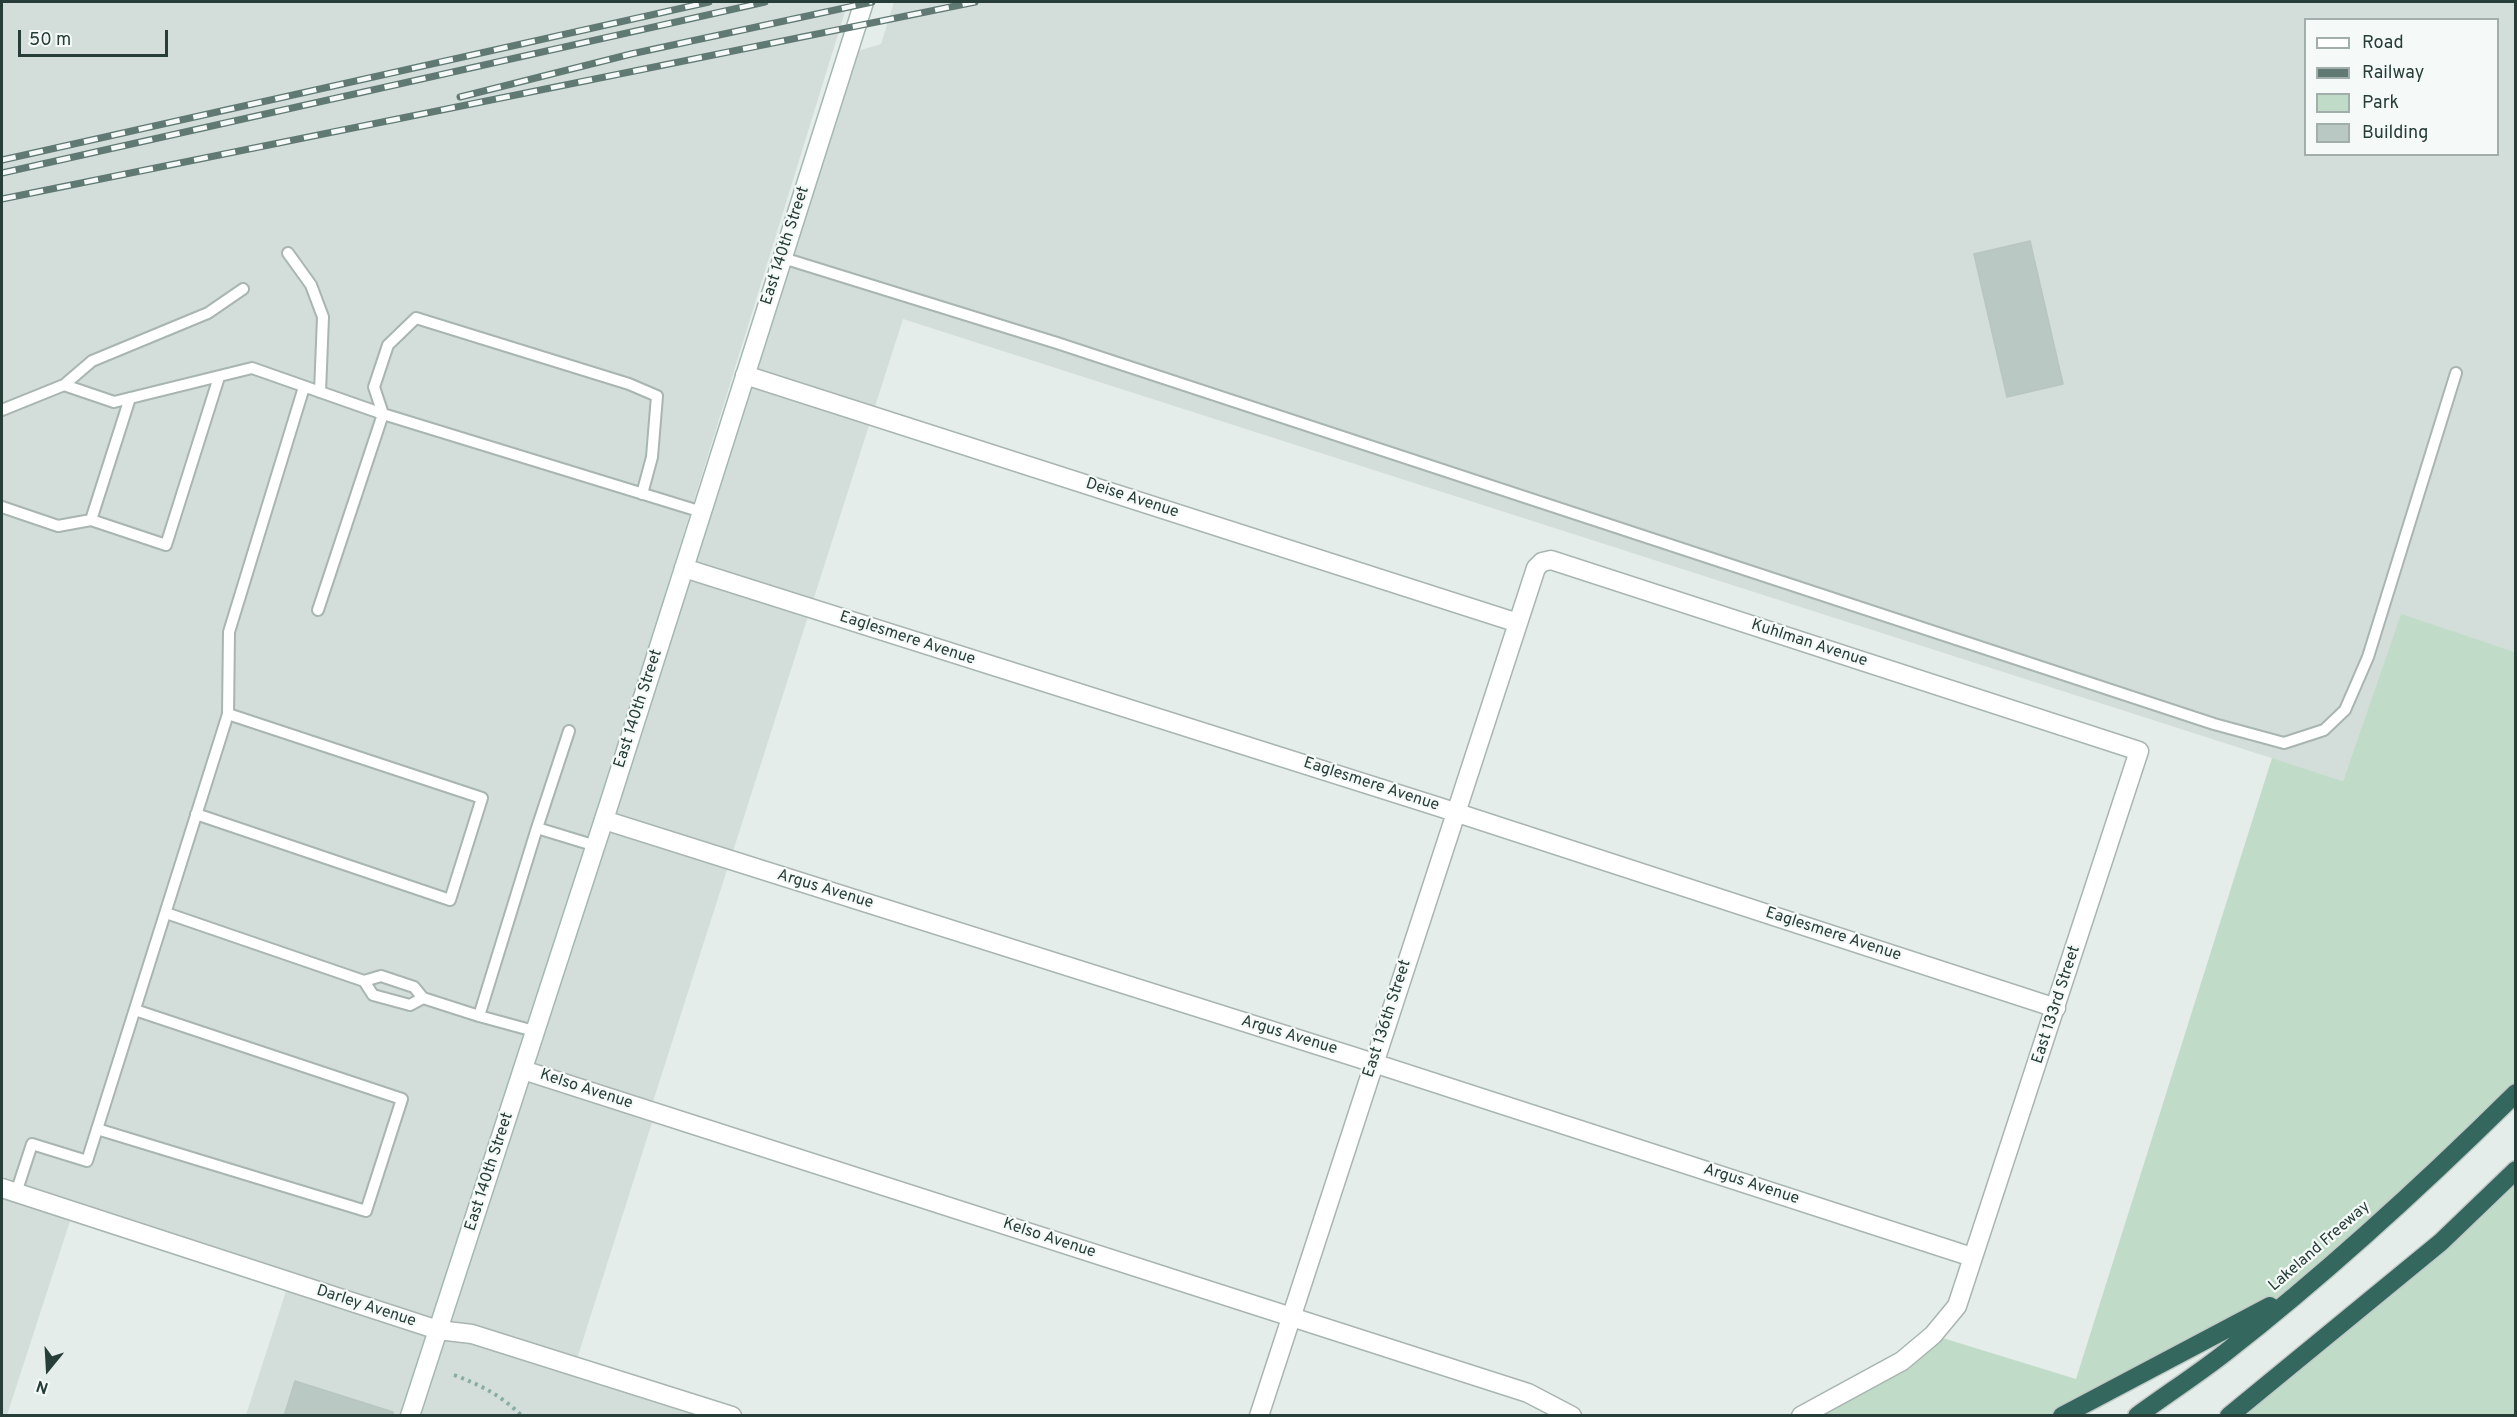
<!DOCTYPE html>
<html>
<head>
<meta charset="utf-8">
<style>
	body { margin:0 }
	#map { position:relative; width:2517px; height:1417px; overflow:hidden; background:#e5edea; font-family:Overpass,sans-serif }
	canvas { display:block }
	.frame { position:absolute; inset:0; border:3px solid #263d38; pointer-events:none }
	.legend { position:absolute; left:2304px; top:18px; width:195px; height:138px; box-sizing:border-box; background:#f5faf8; border:2px solid #a2aeab; margin:0; padding:8px 10px; list-style:none; font-size:18px; color:#263d38 }
	.legend li { display:flex; align-items:center; gap:12px; height:30px }
	.legend b { width:30px; border:2px solid #a2aeab }
	.north { position:absolute; left:18px; top:1339px; width:60px; height:60px; -webkit-text-stroke:4px #f5faf8; paint-order:stroke; rotate:198deg; font-size:16px; font-weight:700; line-height:24px; text-align:center; color:#263d38 }
	.north::after { content:''; display:block; margin:auto; width:21px; height:27px; background:#263d38; clip-path:polygon(50% 0,100% 100%,50% 72%,0 100%) }
	.scale { position:absolute; left:18px; top:30px; width:150px; height:27px; box-sizing:border-box; border:3px solid #263d38; border-top:0; padding-left:8px; font-size:18px; line-height:21px; white-space:nowrap; color:#263d38; -webkit-text-stroke:4px #f5faf8; paint-order:stroke }
</style>
</head>
<body>
<div id="map">
<canvas width="2517" height="1417"></canvas>
<div class="frame"></div>
<ul class="legend">
<li><b style="height:8px;background:#fff"></b>Road</li>
<li><b style="height:8px;background:#607973"></b>Railway</li>
<li><b style="height:16px;background:#c0dcc8"></b>Park</li>
<li><b style="height:16px;background:#bac8c3"></b>Building</li>
</ul>
<div class="north">N</div>
<div class="scale">50 m</div>
</div>
<script>
const c = document.querySelector('canvas').getContext('2d');
c.lineJoin = 'round';
function fillPath(path, color) {
  c.fillStyle = color;
  c.fill(path, 'evenodd');
}
function strokePath(path, color, width, dash) {
  c.strokeStyle = color;
  c.lineWidth = width;
  c.lineCap = dash ? 'butt' : 'round';
  c.setLineDash(dash || []);
  c.stroke(path);
}
function write(font, color, halo, rows, align = 'center') {
  c.font = font + ' Overpass,sans-serif';
  c.lineWidth = 4.5;
  c.setLineDash([]);
  c.textBaseline = 'middle';
  c.strokeStyle = halo;
  c.fillStyle = color;
  for (const [text, x, y, turn = 0] of rows) {
    c.save();
    c.translate(x, y);
    c.rotate((+turn || 0) * Math.PI / 180);
    c.textAlign = isNaN(turn) ? turn : align;
    if (halo) c.strokeText(text, 0, 0);
    c.fillText(text, 0, 0);
    c.restore();
  }
}
fillPath(new Path2D(`
	M2,2H848L451,1287L848,54L881,44L894,2H2515V652L2401,615L2343,781L903,319L650,1111L655,1113L575,1365L732,1415H246L289,1282L73,1212L7,1415L2,1416ZM2306,20H2498V154H2306Z`), '#d3ddd9');
fillPath(new Path2D(`
	M2401,614L2515,652V1093L2306,1287L2062,1415L1801,1416L1933,1335L2076,1379L2272,758L2343,781Z
	M2515,1170V1415L2229,1416Z`), '#c0dcc8');
const building = new Path2D(`
	M2030,241L2063,384L2007,397L1974,254Z
	M295,1381L393,1412V1416H284Z`);
fillPath(building, '#bac8c3');
strokePath(building, '#b8c6c1', 1.5);
const lane = new Path2D(`
	M288,253L311,285L323,317L320,392
	M783,258L1057,343L2214,724L2284,743L2324,730L2345,710L2368,657L2456,373
	M64,385L92,361L208,313L243,289
	M130,398L91,520L166,545L219,377
	M2,410L64,385L114,402L252,368L383,414
	M383,414L374,387L388,345L416,318L629,384L657,396L652,457L642,494
	M2,507L58,526L91,520
	M318,610L383,414L702,512
	M196,814L450,900L482,798L228,714
	M537,828L569,731
	M166,913L364,981
	M381,976L414,987L423,998L410,1005L373,995L364,981Z
	M423,998L479,1016
	M534,1031L479,1016L537,828L596,846
	M97,1129L366,1211L402,1099L135,1010
	M16,1193L32,1144L87,1161L228,714L229,632L304,387`);
const street = new Path2D(`
	M745,375L1518,623
	M684,568L1436,806L2056,1008
	M604,820L1355,1057L1972,1257
	M523,1070L1528,1393L1572,1416
	M2,1188L438,1330L472,1334L732,1416
	M1259,1416L1536,568L1542,562L1551,560L2139,751L1957,1306L1933,1335L1902,1361L1801,1416`);
const secondary = new Path2D(`
	M410,1416L610,801L864,2`);
const highway = new Path2D(`
	M2062,1416L2270,1306
	M2137,1416C2167,1394 2198,1374 2226,1352C2328,1272 2424,1184 2516,1093
	M2229,1416L2441,1242L2516,1170`);
strokePath(lane, '#a8b5b1', 14);
strokePath(street, '#a8b5b1', 21);
strokePath(secondary, '#a4b8b1', 21);
strokePath(highway, '#c2c9c7', 21);
strokePath(new Path2D(`
	M454,1375C481,1385 502,1396 522,1416`), '#88aea3', 4, [3, 4.5]);
strokePath(lane, '#fff', 10);
strokePath(street, '#fff', 18);
strokePath(secondary, '#fff', 18);
strokePath(highway, '#34675e', 18);
const rail = new Path2D(`
	M460,97L631,54L872,2
	M2,160L709,2
	M2,173L765,2
	M2,199L975,2`);
strokePath(rail, '#607973', 7);
strokePath(rail, '#f5faf8', 4.5, [14]);
write('16px', '#263d38', '#f5faf8', [
	["East 140th Street",786,246,-72],
	["Deise Avenue",1132,499,18],
	["Eaglesmere Avenue",907,639,18],
	["Kuhlman Avenue",1809,644,18],
	["East 140th Street",639,709,-72],
	["Eaglesmere Avenue",1371,785,18],
	["Argus Avenue",825,890,17],
	["Eaglesmere Avenue",1833,935,18],
	["East 133rd Street",2057,1005,-72],
	["East 136th Street",1388,1019,-72],
	["Argus Avenue",1289,1036,17],
	["Kelso Avenue",586,1090,18],
	["East 140th Street",490,1172,-72],
	["Argus Avenue",1751,1185,18],
	["Kelso Avenue",1049,1239,18],
	["Lakeland Freeway",2320,1247,-41],
	["Darley Avenue",366,1307,18]
]);
</script>
</body>
</html>
